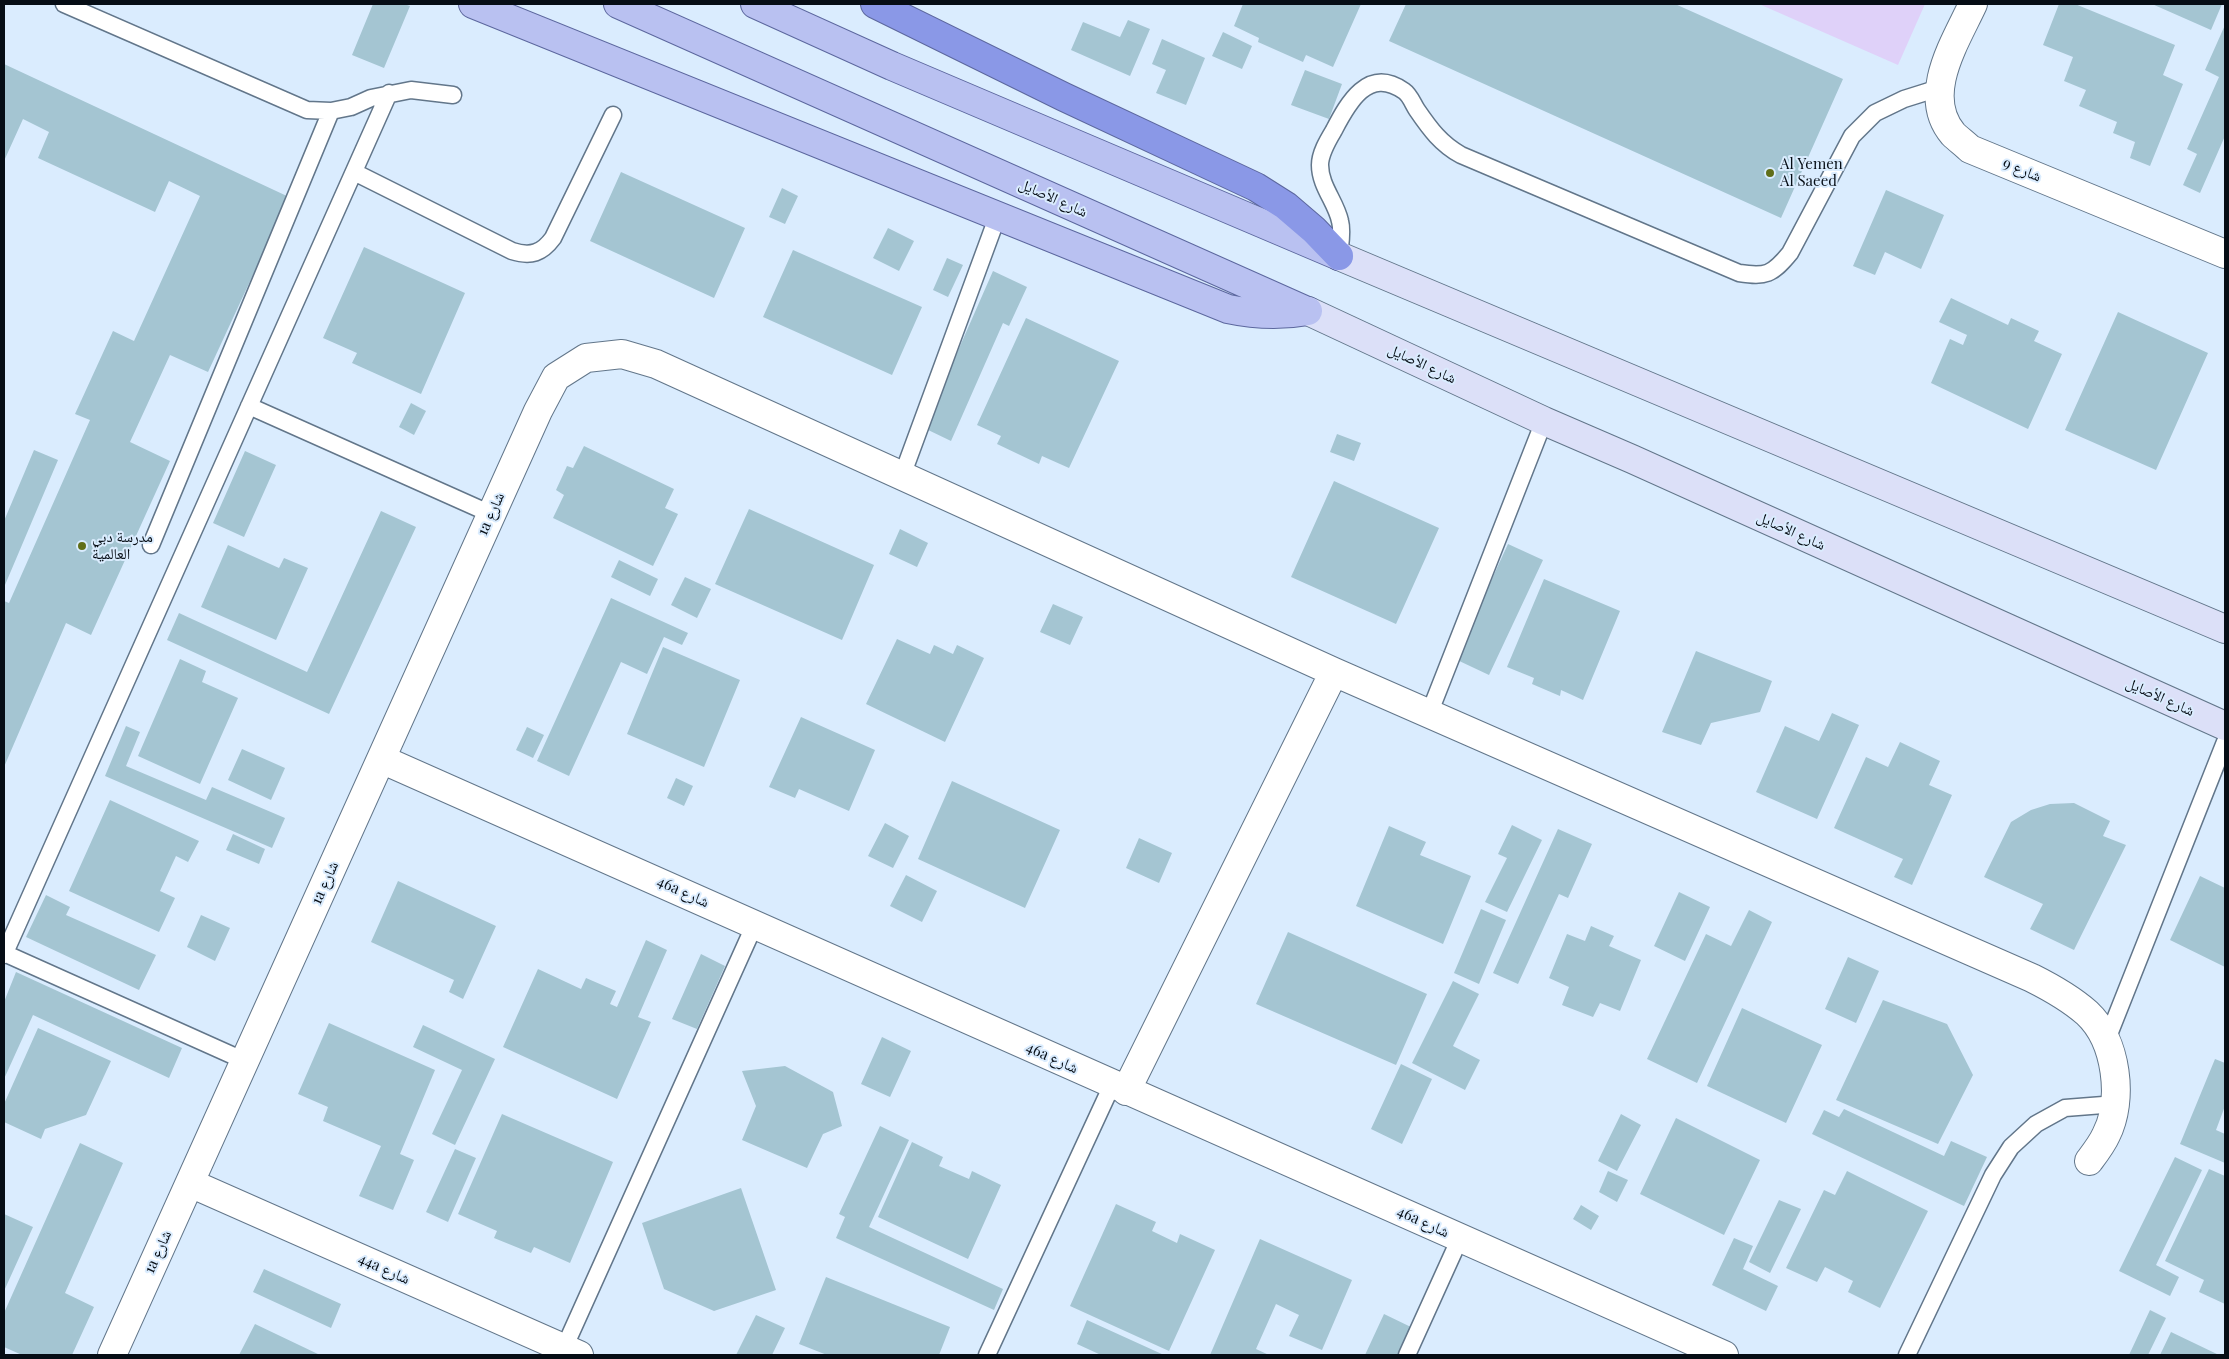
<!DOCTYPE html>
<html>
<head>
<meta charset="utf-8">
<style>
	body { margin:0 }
	#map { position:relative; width:2229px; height:1359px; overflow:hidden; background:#daecfe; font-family:"Playfair Display",serif }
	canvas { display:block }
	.frame { position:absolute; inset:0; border:5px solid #060d15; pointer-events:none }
</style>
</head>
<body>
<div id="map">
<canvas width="2229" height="1359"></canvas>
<div class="frame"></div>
</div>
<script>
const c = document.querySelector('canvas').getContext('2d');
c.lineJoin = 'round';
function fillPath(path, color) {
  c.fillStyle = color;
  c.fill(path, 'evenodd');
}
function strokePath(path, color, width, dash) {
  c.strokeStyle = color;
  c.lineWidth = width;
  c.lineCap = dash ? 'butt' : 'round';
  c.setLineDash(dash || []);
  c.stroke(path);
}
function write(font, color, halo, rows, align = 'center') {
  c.font = font + ' "Playfair Display","Noto Naskh Arabic",serif';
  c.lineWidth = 4;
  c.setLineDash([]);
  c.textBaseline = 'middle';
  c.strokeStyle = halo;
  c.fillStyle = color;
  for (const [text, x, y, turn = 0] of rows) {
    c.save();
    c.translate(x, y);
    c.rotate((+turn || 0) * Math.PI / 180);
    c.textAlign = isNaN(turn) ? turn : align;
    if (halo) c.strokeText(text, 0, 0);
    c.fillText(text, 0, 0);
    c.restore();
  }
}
fillPath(new Path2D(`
	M1759,4H1925L1898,65Z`), '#dfd1f9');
fillPath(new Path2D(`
	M373,4H404L410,6L384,68L352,55Z
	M1243,4H1361L1333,67L1306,55L1303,62L1258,42L1259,38L1234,26Z
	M1406,4H1675L1843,79L1781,218L1389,41Z
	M2059,4H2075L2175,45L2163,75L2183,84L2150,166L2130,158L2135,142L2113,133L2117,122L2079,106L2086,90L2064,81L2073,57L2043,45Z
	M2152,4H2222L2211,30Z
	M1128,20L1150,29L1130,76L1071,50L1083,22L1120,37Z
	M2225,25V136L2200,193L2183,185L2197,154L2187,149L2219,77L2205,70Z
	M1223,32L1252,46L1242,69L1212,56Z
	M1162,39L1205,58L1186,105L1156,93L1166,70L1152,64Z
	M4,64L289,197L208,372L170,355L130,442L170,461L91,635L66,623L4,767V601L9,603L90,420L75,414L113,331L134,341L200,196L169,181L155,212L38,158L49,132L23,119L4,161Z
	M1305,70L1342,84L1329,119L1291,105Z
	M621,172L745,228L714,298L590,241Z
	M782,188L798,196L785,224L769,217Z
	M1886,190L1944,215L1921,269L1885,252L1875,275L1853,266Z
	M888,228L914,241L899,271L873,258Z
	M364,247L465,293L421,394L352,363L357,353L323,338Z
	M793,250L922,307L892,375L763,317Z
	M947,258L963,265L948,297L933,290Z
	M993,271L1027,287L1009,326L1003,323L951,441L924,428Z
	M1951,298L2008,325L2011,318L2039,331L2034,341L2062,354L2028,429L1931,383L1950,339L1963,345L1967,335L1939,322Z
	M2118,312L2208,353L2156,470L2065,430Z
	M1026,318L1119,361L1069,468L1042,456L1039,464L997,444L1001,436L977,425Z
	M411,403L426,411L414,435L399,427Z
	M1337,434L1361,443L1354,461L1330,452Z
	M584,446L674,489L665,508L678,514L653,566L553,518L564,495L556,490L567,466L573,468Z
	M34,450L58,460L5,585L4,584V521Z
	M245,451L276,465L244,537L213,523Z
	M1334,481L1439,528L1396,624L1291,577Z
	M749,509L874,565L842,640L715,584Z
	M381,511L416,527L329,714L167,640L179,613L307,672Z
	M900,529L928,543L917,567L889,554Z
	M1508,544L1543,560L1489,675L1455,659Z
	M228,545L279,568L284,558L308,568L276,640L201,607Z
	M619,560L658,579L650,596L611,577Z
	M685,577L711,589L697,618L671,605Z
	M1544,579L1620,611L1583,700L1561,690L1560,696L1532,684L1534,678L1507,667Z
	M611,598L688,633L682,645L664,637L647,674L621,662L569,776L537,761Z
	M1053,604L1083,617L1070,645L1040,632Z
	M897,639L930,654L934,645L953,654L957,645L984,658L945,742L866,704Z
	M663,647L740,680L704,767L627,734Z
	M1696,651L1772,681L1760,712L1711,723L1701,745L1662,732Z
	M180,659L206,671L202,682L238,698L200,784L138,756Z
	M1832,713L1859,725L1817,819L1756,792L1785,726L1819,741Z
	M801,717L875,750L849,811L799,789L795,798L769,787Z
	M126,726L140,732L126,766L206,800L212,787L285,818L272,848L105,776Z
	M527,727L544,735L533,758L516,750Z
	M1900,742L1940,761L1929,785L1952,795L1912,885L1894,877L1903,859L1834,828L1866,757L1888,767Z
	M242,749L285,768L271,800L228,780Z
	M676,778L693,786L684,806L667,798Z
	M952,781L1060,830L1025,908L918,859Z
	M110,800L199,841L188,862L176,856L160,891L175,898L159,932L69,891Z
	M2074,803L2110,821L2103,836L2126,845L2074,950L2030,929L2043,904L1984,877L2011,822L2031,810L2050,804Z
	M885,823L909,836L893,868L868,856Z
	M1512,825L1542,840L1507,912L1485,902L1507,858L1498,854Z
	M1389,826L1426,842L1420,855L1471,876L1443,944L1356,906Z
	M1558,829L1592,844L1568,898L1559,894L1518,984L1493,973Z
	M233,834L265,849L259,864L226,850Z
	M1139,838L1172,853L1159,883L1126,868Z
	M906,875L937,891L922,922L890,906Z
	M2200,876L2225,888V967L2170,940Z
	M398,881L496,926L463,999L449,992L454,980L371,942Z
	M1679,892L1710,907L1685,961L1654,946Z
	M46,895L70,907L66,915L156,955L139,990L26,937Z
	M1481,909L1506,920L1479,984L1454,973Z
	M1749,910L1772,922L1697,1083L1647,1059L1706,934L1731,946Z
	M201,915L230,928L215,961L187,947Z
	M1591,926L1614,936L1609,946L1641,960L1620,1011L1600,1003L1593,1017L1562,1005L1569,987L1549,978L1567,934L1585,941Z
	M1288,932L1427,994L1396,1065L1256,1004Z
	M646,940L667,950L638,1017L651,1022L617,1099L503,1047L538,969L581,989L586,978L616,991L610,1004L617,1007Z
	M701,954L725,966L697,1029L672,1019Z
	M1848,957L1879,971L1856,1023L1825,1009Z
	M16,972L182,1048L169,1078L33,1015L4,1079V1002Z
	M1453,981L1479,994L1453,1046L1480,1060L1465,1090L1412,1063Z
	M1883,1000L1947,1024L1973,1075L1938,1144L1836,1100Z
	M1742,1008L1822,1045L1786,1123L1707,1086Z
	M329,1023L435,1070L400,1154L414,1160L393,1210L359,1196L381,1146L323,1121L328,1107L298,1094Z
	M423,1025L495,1059L455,1145L432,1134L462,1070L413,1047Z
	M38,1028L111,1061L86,1115L45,1129L41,1139L4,1122V1104Z
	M882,1037L911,1051L890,1097L861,1084Z
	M2215,1059L2225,1063V1106L2216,1130L2225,1134V1163L2180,1144Z
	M1401,1064L1432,1079L1402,1144L1371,1129Z
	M785,1066L833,1092L842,1126L823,1134L807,1168L742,1140L756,1106L742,1071Z
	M1844,1109L1944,1156L1951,1141L1987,1157L1964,1206L1812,1134L1824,1110L1839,1117Z
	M502,1114L613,1162L570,1263L534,1247L531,1253L494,1238L497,1231L458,1214Z
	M1621,1114L1641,1125L1617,1171L1598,1161Z
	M1676,1118L1760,1160L1724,1235L1640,1194Z
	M880,1126L909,1140L869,1227L1003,1289L994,1310L836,1238L845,1217L839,1214Z
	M912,1142L943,1157L939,1166L969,1179L972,1171L1001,1185L968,1259L878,1217Z
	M80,1143L123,1163L65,1293L94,1307L72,1355H22L4,1347V1313Z
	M455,1149L476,1158L448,1222L426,1212Z
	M2175,1157L2202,1170L2156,1265L2179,1277L2170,1296L2119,1271Z
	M2209,1169L2225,1176V1304L2199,1292L2204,1280L2165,1261Z
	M1608,1171L1628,1180L1617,1202L1599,1192Z
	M1847,1171L1928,1211L1880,1308L1848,1292L1853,1281L1825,1267L1817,1282L1786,1268L1824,1190L1835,1195Z
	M741,1188L776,1290L714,1311L664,1289L642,1223Z
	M1779,1200L1801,1209L1770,1273L1749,1262Z
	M1116,1204L1156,1222L1152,1231L1177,1243L1180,1234L1215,1250L1169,1351L1070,1306Z
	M1581,1205L1599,1216L1591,1230L1573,1219Z
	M4,1214L33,1227L4,1291Z
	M1734,1238L1753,1246L1743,1269L1778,1286L1766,1311L1712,1285Z
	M1260,1239L1352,1280L1322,1350L1289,1336L1299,1315L1276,1304L1256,1349L1269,1355H1210Z
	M264,1269L341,1304L331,1328L253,1292Z
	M826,1277L950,1327L939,1355H827L799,1344Z
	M2150,1310L2166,1318L2148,1355H2129Z
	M1384,1314L1413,1328L1400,1355H1365Z
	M756,1315L785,1328L772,1355H736Z
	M1087,1320L1164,1355H1101L1077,1344Z
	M255,1324L320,1355H239Z
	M2171,1332L2219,1355H2160Z`), '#a4c5d2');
const service = new Path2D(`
	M64,4L307,110L331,111L351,107L371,98L411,90L453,95
	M354,172L512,251C531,257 542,253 553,238L613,115
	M1339,256C1340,245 1343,232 1340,221C1336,202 1320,186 1320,165C1320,153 1328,140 1334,130C1348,103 1368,66 1404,91C1410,95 1413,104 1417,110C1430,129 1441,144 1461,155L1739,273C1766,277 1772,275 1790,253L1852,136L1875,113L1904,99L1939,88
	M249,406L491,514
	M902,476L998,215
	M151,545L331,111
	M1429,714L1544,421
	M4,953L245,1061
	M4,955L389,93
	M2106,1042L2225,742
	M561,1355L755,924
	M987,1355L1112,1085
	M1407,1355L1460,1238
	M1907,1355L1993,1175L2011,1147L2036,1124L2065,1108L2116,1104`);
const minor = new Path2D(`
	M1973,4C1956,41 1920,95 1953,134C1958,139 1965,144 1970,149L2225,254
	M381,759L1724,1355
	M1126,1091L1334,672
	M190,1183L579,1355
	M112,1355L538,411L556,377L586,358L622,354L656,364L1334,672L2032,978C2052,988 2070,998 2087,1013C2117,1041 2124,1100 2106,1135C2102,1144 2095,1153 2089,1161`);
const secondary = new Path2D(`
	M1339,256L2225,629
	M1308,311L1544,421L1632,459L2225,726`);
const primary = new Path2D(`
	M473,4L1228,309C1256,315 1280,316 1308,311
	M618,4L1307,311
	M755,4L892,66L1339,256`);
const motorway = new Path2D(`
	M875,4L1064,97L1256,187L1286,206L1314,230L1339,256`);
strokePath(service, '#62768a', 19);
strokePath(minor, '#62768a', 30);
strokePath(secondary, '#62768a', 30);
strokePath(primary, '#5c679e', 30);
strokePath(motorway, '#5c679e', 30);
strokePath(service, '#fff', 16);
strokePath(minor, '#fff', 28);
strokePath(secondary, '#dce0f8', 28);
strokePath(primary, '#b9c1f1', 28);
strokePath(motorway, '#8a98e7', 28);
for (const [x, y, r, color] of [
	[1770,173,5,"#606e18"],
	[82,546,5,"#606e18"]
]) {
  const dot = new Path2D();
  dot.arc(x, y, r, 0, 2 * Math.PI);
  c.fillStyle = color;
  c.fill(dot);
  strokePath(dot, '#daecfe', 2);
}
write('15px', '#060d15', '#daecfe', [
	["Al Yemen",1780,164],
	["Al Saeed",1780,181],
	["مدرسة دبي",92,537],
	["العالمية",92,554]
], 'left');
write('15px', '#060d15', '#daecfe', [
	["شارع 9",2022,170,22],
	["شارع الأصايل",1053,198,24],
	["شارع الأصايل",1422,364,25],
	["1a شارع",491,514,-66],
	["شارع الأصايل",1791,531,24],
	["شارع الأصايل",2160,697,24],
	["1a شارع",325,883,-66],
	["46a شارع",683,892,24],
	["46a شارع",1052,1058,24],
	["46a شارع",1423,1222,24],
	["1a شارع",158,1252,-66],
	["44a شارع",384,1269,24]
]);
</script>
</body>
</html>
